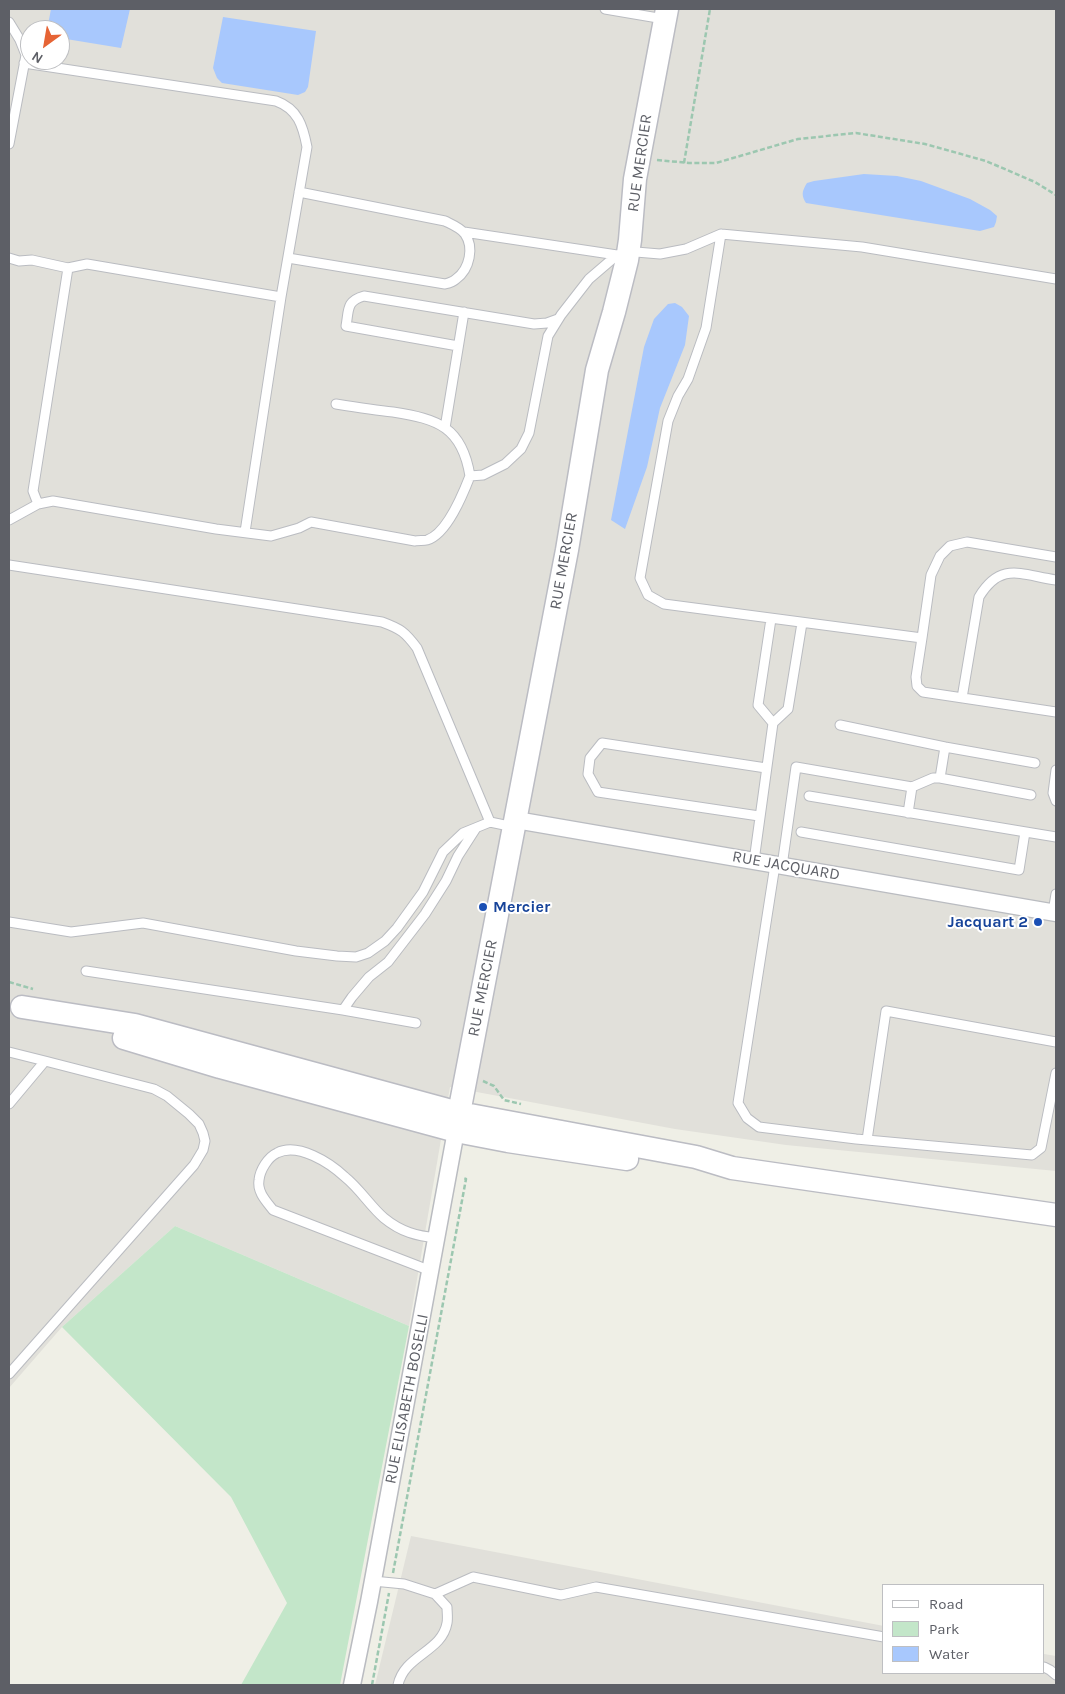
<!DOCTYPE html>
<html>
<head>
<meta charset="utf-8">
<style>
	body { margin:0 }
	#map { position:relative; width:1065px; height:1694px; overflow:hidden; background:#efefe6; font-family:Karla,sans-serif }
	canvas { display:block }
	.frame { position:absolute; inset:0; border:10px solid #5d5f66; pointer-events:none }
	.legend { position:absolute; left:882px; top:1584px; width:162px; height:90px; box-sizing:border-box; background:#fff; border:1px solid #bebfc2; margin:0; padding:6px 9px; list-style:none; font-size:15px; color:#5d5f66 }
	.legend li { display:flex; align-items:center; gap:10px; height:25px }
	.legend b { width:25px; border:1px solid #bebfc2 }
	.north { position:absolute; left:20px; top:20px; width:50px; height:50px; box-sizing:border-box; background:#fff; border:1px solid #bebfc2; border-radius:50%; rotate:212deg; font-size:14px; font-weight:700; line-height:20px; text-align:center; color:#5d5f66 }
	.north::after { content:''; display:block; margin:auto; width:18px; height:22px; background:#e66435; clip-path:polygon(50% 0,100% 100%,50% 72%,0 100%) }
</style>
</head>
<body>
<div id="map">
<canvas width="1065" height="1694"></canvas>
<div class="frame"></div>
<ul class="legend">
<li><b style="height:6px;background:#fff"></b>Road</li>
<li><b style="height:14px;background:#c3e6c9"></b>Park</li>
<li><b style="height:14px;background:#a8c8fd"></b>Water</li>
</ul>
<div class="north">N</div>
</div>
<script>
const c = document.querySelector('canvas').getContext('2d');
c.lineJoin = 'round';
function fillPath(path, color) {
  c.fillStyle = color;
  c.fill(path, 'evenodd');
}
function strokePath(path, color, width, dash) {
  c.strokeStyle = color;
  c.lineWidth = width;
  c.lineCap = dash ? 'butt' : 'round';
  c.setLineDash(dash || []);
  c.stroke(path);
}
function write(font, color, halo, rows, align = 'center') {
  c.font = font + ' Karla,sans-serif';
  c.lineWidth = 4;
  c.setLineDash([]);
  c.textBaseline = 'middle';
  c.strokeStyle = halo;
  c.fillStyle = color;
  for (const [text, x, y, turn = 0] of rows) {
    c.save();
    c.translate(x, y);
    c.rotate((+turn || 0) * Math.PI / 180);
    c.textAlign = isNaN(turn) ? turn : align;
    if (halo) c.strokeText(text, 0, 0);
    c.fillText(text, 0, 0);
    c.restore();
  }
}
fillPath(new Path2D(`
	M9,9H1056V1171L786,1145L675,1129L450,1087L409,1326L175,1226L62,1327L9,1388ZM30,30H60V60H30Z
	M411,1536L884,1626V1673H1044V1654L1056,1656V1685H375Z`), '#e1e0da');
fillPath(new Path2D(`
	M175,1226L409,1326L340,1685H241L287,1603L231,1497L62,1327Z`), '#c3e6c9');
fillPath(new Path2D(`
	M51,9H130L121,48L60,38V30H47Z
	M223,17L316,31L308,87L305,92L298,95L222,83L217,78L213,68Z
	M864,174L897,176L921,181L970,199L990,210L997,216L996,222L994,227L980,231L806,203C801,195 802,191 807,183L814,181Z
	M675,303L682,307L689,316L685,345L660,408L647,467L625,529L611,520L644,347L654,319L668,304Z`), '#a8c8fd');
const lane = new Path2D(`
	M605,9L664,19
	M9,22L20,40L26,55L9,144
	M24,63L276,101C298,109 303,126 307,147L281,297
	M464,232L617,255
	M721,234L706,328L688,379L678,396L668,421L640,578L648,595L664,604L922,638L931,575L940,556L950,546L967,542L1056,557
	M9,258L19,261L32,260L68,268L87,264L281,297L245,532
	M288,258L445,284C449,283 453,282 456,279C470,269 474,247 465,234C461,228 451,224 445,221L299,192
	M458,346L346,326C349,310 346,301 364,296L534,324L547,323L558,319
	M336,404C355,407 374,410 393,412C438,419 462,427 470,476L483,475L505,464L521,449L529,433L548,336L561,315L589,279L617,255L636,252L660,254L686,249L721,234L862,247L1056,279
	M445,428L464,312
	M38,504L33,491L68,268
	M9,520L38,504L53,501L216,529L271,536L299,528L311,522L415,541C419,540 423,541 427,540C447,534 463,494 470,476
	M9,565L382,622C401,629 405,632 417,648L490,822
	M771,619L758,705L773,723
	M922,638L916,677L917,686L923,692L1056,712
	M962,698L979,597C1001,561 1021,575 1056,580
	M840,725L945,747
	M1056,770L1053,793L1056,801
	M940,778L945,747L1035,763
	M809,796L1056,837
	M908,813L912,787
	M759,816L598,792L588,774L590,758L602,743L766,768
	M801,832L1019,870L1025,832
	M754,861L773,723L788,709L802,623
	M775,865L738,1103L747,1118L759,1127L856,1139L1032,1155L1041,1148L1056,1073
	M782,866L796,767L912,787L933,778H940L1031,795
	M1053,912L1056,894
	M9,922L71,932L143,923L296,951L337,956L356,957L368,953L385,941L397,928L423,892L443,852L463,833L490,822L514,827
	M86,971L343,1010L352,997L369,977L388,962L425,914L446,881L458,856L476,828
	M343,1010L416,1023
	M9,1052L45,1061L9,1104
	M867,1140L886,1011L1056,1042
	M431,1271L273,1210C266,1201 257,1192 259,1180C260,1170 268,1157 277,1153C298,1142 330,1163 345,1177C360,1189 370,1206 384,1218C401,1232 417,1236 437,1238
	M9,1374L194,1165L203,1150L205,1141L203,1133L199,1124L189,1114L167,1096L154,1089L45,1061
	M373,1581L404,1584L435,1594L447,1607C447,1612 448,1618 447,1623C442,1652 404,1655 398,1685
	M435,1594L473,1577L561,1595L596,1587L884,1637
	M1044,1667L1050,1670L1056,1675`);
const street = new Path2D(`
	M516,820L1056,913
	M352,1685L369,1602L458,1120`);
const secondary = new Path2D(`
	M22,1007L135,1025L459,1113L696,1157L732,1168L1056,1215
	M124,1038L220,1067L456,1131L508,1141L627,1159
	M459,1113L567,550L597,370L614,312L627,260L630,240L635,179L667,9`);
strokePath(lane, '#babcc1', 11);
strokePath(street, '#babcc1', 19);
strokePath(secondary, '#bbbcc3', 25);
strokePath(new Path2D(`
	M657,160L689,163H716L798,139L856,133L925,144L986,161L1035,182L1056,195
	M684,163L710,9
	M9,982L33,989
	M483,1081L494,1086L504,1100L521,1104
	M393,1573L466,1179L463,1178
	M372,1685L389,1593`), '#9cc7b0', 2.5, [5, 2.5]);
strokePath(lane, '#fff', 9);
strokePath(street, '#fff', 16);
strokePath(secondary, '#fff', 22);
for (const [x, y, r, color] of [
	[483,907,5,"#1a4fb4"],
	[1038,922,5,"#1a4fb4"]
]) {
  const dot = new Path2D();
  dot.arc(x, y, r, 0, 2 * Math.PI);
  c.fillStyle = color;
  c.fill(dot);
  strokePath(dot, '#fff', 2);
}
write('16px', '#5d5f66', '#fff', [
	["RUE MERCIER",640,163,-82],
	["RUE MERCIER",564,561,-80],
	["RUE JACQUARD",786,866,10],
	["RUE MERCIER",483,988,-79],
	["RUE ELISABETH BOSELLI",407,1399,-79]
]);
write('bold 16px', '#164399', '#fff', [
	["Mercier",493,907],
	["Jacquart 2",1028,922,"right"]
], 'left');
</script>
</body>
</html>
